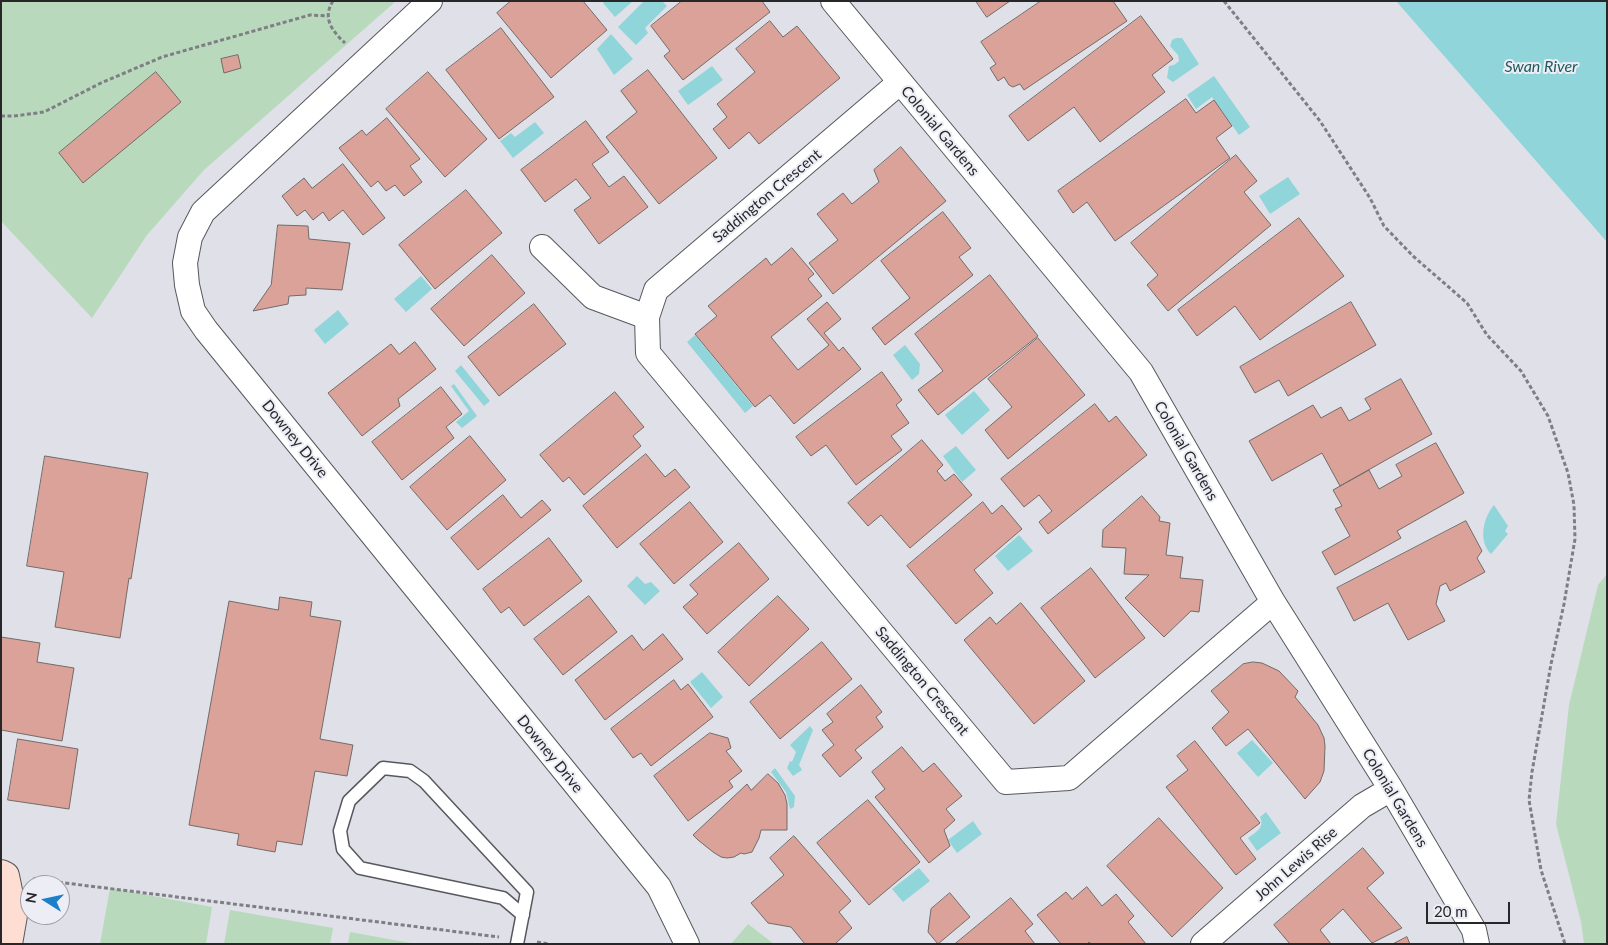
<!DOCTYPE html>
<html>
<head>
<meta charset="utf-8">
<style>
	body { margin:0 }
	#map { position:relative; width:1608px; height:945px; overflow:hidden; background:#dfe0e8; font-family:Lato,sans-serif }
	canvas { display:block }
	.frame { position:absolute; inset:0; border:2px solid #27272a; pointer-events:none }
	.north { position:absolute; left:20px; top:875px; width:50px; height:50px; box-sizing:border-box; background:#ecedf5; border:1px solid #9d9ea4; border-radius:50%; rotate:280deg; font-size:14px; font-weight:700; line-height:20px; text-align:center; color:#27272a }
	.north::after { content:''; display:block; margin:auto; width:18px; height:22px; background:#1b7fca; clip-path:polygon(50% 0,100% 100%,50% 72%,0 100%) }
	.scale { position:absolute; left:1426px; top:902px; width:84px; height:22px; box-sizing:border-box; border:2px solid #27272a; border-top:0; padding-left:6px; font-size:15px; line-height:18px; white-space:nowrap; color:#27272a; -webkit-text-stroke:4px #ecedf5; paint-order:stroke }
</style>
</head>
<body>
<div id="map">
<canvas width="1608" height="945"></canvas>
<div class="frame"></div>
<div class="north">N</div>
<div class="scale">20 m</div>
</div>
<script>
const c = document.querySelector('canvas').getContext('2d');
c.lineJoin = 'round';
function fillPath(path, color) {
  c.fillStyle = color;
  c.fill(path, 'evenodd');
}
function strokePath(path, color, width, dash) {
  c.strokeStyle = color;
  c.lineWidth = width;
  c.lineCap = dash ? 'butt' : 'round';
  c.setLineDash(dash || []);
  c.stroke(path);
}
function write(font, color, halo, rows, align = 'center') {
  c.font = font + ' Lato,sans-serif';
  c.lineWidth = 4;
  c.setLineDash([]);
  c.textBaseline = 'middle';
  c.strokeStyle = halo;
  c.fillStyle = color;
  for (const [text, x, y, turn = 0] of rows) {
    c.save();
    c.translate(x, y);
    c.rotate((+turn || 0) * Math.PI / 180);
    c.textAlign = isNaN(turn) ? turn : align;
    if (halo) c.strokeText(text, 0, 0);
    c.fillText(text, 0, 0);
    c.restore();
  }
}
fillPath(new Path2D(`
	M1,1H396L204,170L147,235L92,318L1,221Z
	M1607,574V944H1584L1581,922L1556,824L1569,705L1598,585Z
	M110,888L212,907L206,944H100Z
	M230,910L333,928L330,944H224Z
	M748,924L774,944H731Z
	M350,932L416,944H348Z`), '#b8d9bc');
fillPath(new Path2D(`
	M605,1H633L615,17L603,3Z
	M644,1H662L667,6L645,28L648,33L636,45L618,27Z
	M1396,1H1607V242Z
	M611,34L633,59L614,75L597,49Z
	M1176,38H1182L1199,64L1173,82L1167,78L1169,66L1174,65L1179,61L1178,55L1170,46L1172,40Z
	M712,66L723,80L688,105L678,91Z
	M1214,76L1250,127L1239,135L1212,97L1196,109L1187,95Z
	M535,122L544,133L513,158L500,141L511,133L515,137Z
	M1288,177L1300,194L1270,214L1259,196Z
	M421,276L432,289L406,312L394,299Z
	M338,310L349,324L325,344L314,330Z
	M695,335L753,406L745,413L687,342Z
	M905,345L920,364L919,374L912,380L893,355Z
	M461,365L490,401L484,406L455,371Z
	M454,384L477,416L462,428L456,422L469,411L451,386Z
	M974,391L990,410L962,435L945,415Z
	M956,446L976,470L962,482L943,456Z
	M1494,505L1508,526L1505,531L1508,534L1491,554C1478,541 1483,518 1494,505Z
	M1019,535L1033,551L1008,571L995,556Z
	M637,576L645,584L651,582L660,591L645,605L627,586Z
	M702,672L723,697L711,708L690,682Z
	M810,726L813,730L799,765L802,770L793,776L787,768L790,761L792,762L796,752L790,745Z
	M1252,740L1273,763L1258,777L1237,753Z
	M775,768L795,796L794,807L790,809L786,792L771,772Z
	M1266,812L1281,833L1257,851L1248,838C1256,832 1265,828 1260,817Z
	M973,821L982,834L957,853L948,840Z
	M919,868L930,881L903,902L892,889Z`), '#90d5d9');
const building = new Path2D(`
	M511,1H583L607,30L551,78L497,13Z
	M682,1H762L770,12L683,80L664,56L670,51L651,26Z
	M976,1H1010L987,17Z
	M1041,1H1113L1127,21L1024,90L1020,84L1013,87L1009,85L1004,77L998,81L990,68L996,64L981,42Z
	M1141,16L1173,59L1152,75L1165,92L1100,142L1074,107L1028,141L1009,116Z
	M770,21L783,37L797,26L840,78L759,144L749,132L729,149L713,129L727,117L717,104L755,72L736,49Z
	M501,28L554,97L499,139L446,70Z
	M238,55L241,68L224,73L221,59Z
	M648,70L717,158L659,204L606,137L637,112L621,91Z
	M156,72L181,102L83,183L59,153Z
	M428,72L487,139L445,177L386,109Z
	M1186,99L1196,113L1214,100L1232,126L1216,138L1230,158L1115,241L1087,202L1073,213L1058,191Z
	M387,118L420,159L410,166L422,182L404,196L395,185L386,191L378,181L371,187L339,148L362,130L366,135Z
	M586,121L609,152L592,164L609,187L624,176L648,207L599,244L574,210L591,198L576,179L545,202L521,170Z
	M901,147L946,201L833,294L809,263L838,240L817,214L843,193L852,204L879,182L874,170Z
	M1236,155L1257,181L1244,192L1271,225L1168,311L1147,285L1158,275L1131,243Z
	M343,164L385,218L363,235L343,210L329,221L323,212L313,220L305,210L297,216L282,196L304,178L312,188Z
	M466,190L502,233L435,289L399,245Z
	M943,212L971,248L959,257L973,275L885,345L872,328L910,298L881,261Z
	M1299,218L1344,276L1260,340L1235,306L1197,336L1178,310Z
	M278,225L308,226L309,239L350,243L342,290L306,288V295L289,296L288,304L253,311L271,285Z
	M792,248L814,274L808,279L822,296L771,337L798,370L829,345L807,319L827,302L841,319L824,333L839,351L843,347L861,369L794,424L770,395L755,407L695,334L717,316L708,306L766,258L771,265Z
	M492,255L525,293L464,346L431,309Z
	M990,275L1038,336L938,415L918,390L943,371L915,334Z
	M1351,302L1376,345L1288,396L1279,380L1255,393L1240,367Z
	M534,304L566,344L499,396L468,357Z
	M1038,338L1085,395L1008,459L985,430L1012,407L988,379Z
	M415,342L436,369L398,399L400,406L362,436L328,393L391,344L399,354Z
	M882,372L902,400L896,405L909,423L891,436L902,450L856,485L826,445L811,456L796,437Z
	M1401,379L1432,434L1340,486L1322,453L1272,481L1249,441L1313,405L1321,418L1341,407L1349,421L1371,409L1365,399Z
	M441,387L462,414L446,427L454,438L402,480L372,442Z
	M615,392L644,427L633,436L641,446L584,495L569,477L563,482L540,455Z
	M1095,404L1109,422L1116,416L1147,455L1048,534L1039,522L1052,511L1039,495L1024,507L1001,479Z
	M470,436L506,480L447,530L410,487Z
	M922,440L943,465L937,471L945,481L954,474L972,495L910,548L881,515L868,526L848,503Z
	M1436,443L1464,493L1397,531L1401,538L1335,575L1322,552L1350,536L1335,509L1342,506L1333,490L1369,470L1379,489L1402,476L1396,465Z
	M646,454L665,477L675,469L690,487L617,548L583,506Z
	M45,456L148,473L131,579L129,578L120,638L55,627L64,572L27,566Z
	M503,495L521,518L542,500L551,510L478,570L451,538Z
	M1142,496L1160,517L1159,521L1170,523L1166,555L1183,557L1180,578L1203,580L1199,612L1191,611L1164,637L1125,598L1149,575L1124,574L1126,548L1102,547L1103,530Z
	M690,502L723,542L674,584L640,544Z
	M983,502L992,514L1002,505L1022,529L974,570L993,593L956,624L907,566Z
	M1466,521L1482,551L1477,558L1485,572L1450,591L1446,583L1440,586L1436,604L1445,621L1408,640L1388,603L1354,621L1337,588Z
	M549,538L582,581L524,626L509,607L501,613L483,589Z
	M739,543L769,579L707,634L683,607L698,594L690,585Z
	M1091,568L1145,638L1095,678L1041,608Z
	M589,596L617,632L563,675L534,639Z
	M778,596L809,629L749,686L718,652Z
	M280,597L312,602L310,616L341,621L320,739L353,745L347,776L315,771L302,845L277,841L275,852L237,845L239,834L189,825L229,601L278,610Z
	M1021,603L1085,681L1034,724L964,640L990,617L996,624Z
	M663,634L683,659L605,720L575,680L632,635L643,650Z
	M1,637L40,643L37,662L74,668L62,741L1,730Z
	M822,642L852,679L780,739L750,702Z
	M1253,662L1262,663L1279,671L1298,691L1295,697L1318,725L1324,738L1325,746L1324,771L1320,782L1305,799L1248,729L1226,746L1212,728L1229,712L1211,691L1243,664Z
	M674,680L681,690L688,684L713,717L651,766L641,753L633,758L611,729Z
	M861,685L882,712L876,717L883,727L855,750L862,758L840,777L822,755L834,745L822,730L833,722L827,714Z
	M710,733L728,738L731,748L726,751L742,771L729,781L733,787L688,821L654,776Z
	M18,739L78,749L69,809L8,800Z
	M1195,741L1260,823L1240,838L1256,859L1236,875L1166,787L1188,770L1177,756Z
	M902,747L923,772L934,763L962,796L946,809L955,820L944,830L950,846L929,863L875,797L885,789L872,772Z
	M768,774L778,783L785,795L787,804V830H761L759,838L752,852L744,854L741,853L734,857L727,858L721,857L713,852L698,840L693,835L747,784L751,790Z
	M868,800L920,862L869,905L817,843Z
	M1159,818L1223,888L1172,937L1107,866Z
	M794,836L851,901L839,912L852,928L835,944H805L791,927L768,923L751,903L784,875L770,858Z
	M1363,848L1384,873L1367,888L1402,928L1372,943L1343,909L1320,930L1331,944H1290L1274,925Z
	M1087,887L1102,906L1116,894L1134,916L1128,922L1146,944H1091L1089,942L1087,944H1061L1037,915L1066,892L1072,899Z
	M950,893L970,917L938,944L928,932L931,909Z
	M1011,898L1033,924L1025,931L1035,944H955Z
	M1407,937L1410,944H1393Z`);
fillPath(building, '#daa298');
strokePath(building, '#726b69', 1);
const lane = new Path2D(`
	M517,944L527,892L424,781L410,771L383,768L349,801L340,831L343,849L360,868L503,898L523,915`);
const street = new Path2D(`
	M430,1L203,212L190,237L185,263L187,285L193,311L206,330L659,887L687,944
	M833,1L1141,372L1273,602L1391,789L1474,930L1477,944
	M899,83L656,290L647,317L648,353L1006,782L1069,778L1273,602
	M542,247L593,297L647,317
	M1203,944L1362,806L1391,789`);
const secondary = new Path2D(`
	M1,874L5,876L13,915L8,944`);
strokePath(lane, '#57585e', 15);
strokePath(street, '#57585e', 26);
strokePath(secondary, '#57585e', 30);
strokePath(new Path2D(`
	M333,1C322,18 332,31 345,43
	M1224,1L1320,121L1370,198L1384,226L1413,256L1467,303L1487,335L1521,371L1548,416L1568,473L1574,505L1575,539L1564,604L1551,664L1532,772L1529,800L1541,870L1565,944
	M1,116H14L44,112L101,83L162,57L310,15L328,16
	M33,879L499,937
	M537,942L549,944`), '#7e7e84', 3, [4, 2.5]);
strokePath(lane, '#fff', 12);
strokePath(street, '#fff', 24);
strokePath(secondary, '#feddd3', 28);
write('15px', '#27272a', '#ecedf5', [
	["Colonial Gardens",940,131,50],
	["Saddington Crescent",767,196,-40],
	["Downey Drive",295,439,51],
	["Colonial Gardens",1186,451,60],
	["Saddington Crescent",922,681,50],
	["Downey Drive",550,754,51],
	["Colonial Gardens",1395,798,59],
	["John Lewis Rise",1296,864,-41]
]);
write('italic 16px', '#205a5d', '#ecedf5', [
	["Swan River",1541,67]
]);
</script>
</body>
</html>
